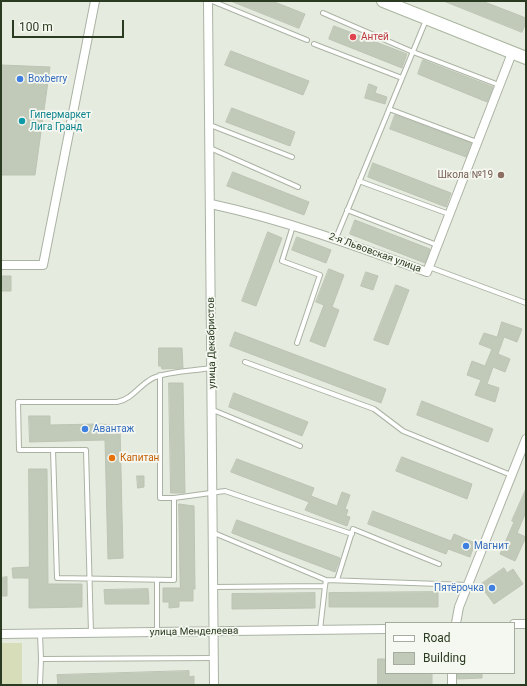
<!DOCTYPE html>
<html>
<head>
<meta charset="utf-8">
<style>
	body { margin:0 }
	#map { position:relative; width:527px; height:686px; overflow:hidden; background:#e6ebe0; font-family:Roboto,sans-serif }
	canvas { display:block }
	.frame { position:absolute; inset:0; border:2px solid #2b3b21; pointer-events:none }
	.legend { position:absolute; left:385px; top:622px; width:130px; height:52px; box-sizing:border-box; background:#f5f8f0; border:1px solid #a4ac9d; margin:0; padding:5px 7px; list-style:none; font-size:12px; color:#2b3b21 }
	.legend li { display:flex; align-items:center; gap:8px; height:20px }
	.legend b { width:20px; border:1px solid #a4ac9d }
	.scale { position:absolute; left:12px; top:20px; width:112px; height:18px; box-sizing:border-box; border:2px solid #2b3b21; border-top:0; padding-left:5px; font-size:12px; line-height:14px; white-space:nowrap; color:#2b3b21; -webkit-text-stroke:3px #f5f8f0; paint-order:stroke }
</style>
</head>
<body>
<div id="map">
<canvas width="527" height="686"></canvas>
<div class="frame"></div>
<ul class="legend">
<li><b style="height:5px;background:#fff"></b>Road</li>
<li><b style="height:11px;background:#c1c9b8"></b>Building</li>
</ul>
<div class="scale">100 m</div>
</div>
<script>
const c = document.querySelector('canvas').getContext('2d');
c.lineJoin = 'round';
function fillPath(path, color) {
  c.fillStyle = color;
  c.fill(path, 'evenodd');
}
function strokePath(path, color, width, dash) {
  c.strokeStyle = color;
  c.lineWidth = width;
  c.lineCap = dash ? 'butt' : 'round';
  c.setLineDash(dash || []);
  c.stroke(path);
}
function write(font, color, halo, rows, align = 'center') {
  c.font = font + ' Roboto,sans-serif';
  c.lineWidth = 3.5;
  c.setLineDash([]);
  c.textBaseline = 'middle';
  c.strokeStyle = halo;
  c.fillStyle = color;
  for (const [text, x, y, turn = 0] of rows) {
    c.save();
    c.translate(x, y);
    c.rotate((+turn || 0) * Math.PI / 180);
    c.textAlign = isNaN(turn) ? turn : align;
    if (halo) c.strokeText(text, 0, 0);
    c.fillText(text, 0, 0);
    c.restore();
  }
}
fillPath(new Path2D(`
	M1,643H22V685H1Z`), '#d7dcb9');
const building = new Path2D(`
	M231,1H272L305,14L299,28Z
	M444,1H482L526,18V23L522,32Z
	M334,26L407,54L402,68L329,39Z
	M231,51L309,81L303,95L225,65Z
	M423,60L493,87L487,102L418,74Z
	M1,65L50,67L35,175H1Z
	M369,84L377,87L375,93L387,97L385,104L365,98Z
	M232,108L295,132L290,146L226,122Z
	M395,115L471,143L466,157L390,129Z
	M373,163L451,193L446,207L368,177Z
	M233,172L309,202L304,215L227,186Z
	M355,220L430,249L425,263L350,234Z
	M268,232L282,238L256,306L242,301Z
	M297,237L331,250L326,263L292,250Z
	M329,269L344,275L332,307L339,310L325,347L310,341L324,305L316,302Z
	M366,272L378,276L373,290L361,286Z
	M1,276H11V291H1Z
	M396,285L409,290L388,345L374,340Z
	M502,322L522,329L517,342L504,337L498,354L510,359L505,372L493,367L487,384L499,388L495,402L475,395L481,380L467,375L472,361L485,366L492,349L479,344L484,333L497,337Z
	M235,332L386,389L381,403L230,346Z
	M159,348H182L183,368L162,369L161,366H159Z
	M169,383H183L185,493H171Z
	M234,393L308,422L302,436L229,407Z
	M422,401L493,429L488,442L417,415Z
	M29,416H50V425L97,424L117,425V427H120L123,558L108,559L105,440L30,442Z
	M402,457L472,484L467,499L396,471Z
	M237,459L314,488L311,496L337,506L342,492L350,495L345,509L348,510L346,516L350,517L347,526L305,510L309,502L231,472Z
	M29,469H47L48,584H82V607L29,608V578H13L12,568L29,567Z
	M137,476H144V487L138,488Z
	M526,489V512L517,533L526,537L515,561L500,554L514,522L512,521Z
	M179,504L194,506L195,589H193V601H179V607L169,608V602H163V588H180Z
	M373,511L451,541L454,534L475,543L470,557L448,549L446,554L368,524Z
	M237,520L340,558L335,572L232,533Z
	M504,568L507,573L513,569L523,584L494,604L480,585Z
	M7,577V596H1V578Z
	M148,589L149,604H105L104,590Z
	M438,592V607H329V593Z
	M315,593V608L232,609V594Z
	M378,659H386V673H432V685H378Z
	M189,671V677L194,676V685H58L57,675Z
	M458,673H482V678L458,679Z`);
fillPath(building, '#c1c9b8');
strokePath(building, '#bcc4b3', 1);
const lane = new Path2D(`
	M212,1L307,40
	M323,13L413,52L499,85
	M314,44L402,78
	M389,109L477,142
	M210,125L292,157
	M210,148L298,187
	M359,181L449,214
	M347,210L437,245
	M293,226L282,261L320,275L297,343
	M336,238L426,20
	M429,267L526,303
	M245,362L374,409L403,431L511,475
	M160,375V498H174
	M213,410L300,446
	M53,450L57,578L174,580V498L225,491L352,534
	M214,533L326,580L468,585
	M337,580L353,529L439,564
	M214,587L325,586L326,580
	M320,630L325,586
	M157,632V580
	M91,633L86,450H19L18,402H117C133,399 139,385 153,378C170,371 193,371 211,368
	M40,634L41,659L214,658
	M40,685L41,659`);
const street = new Path2D(`
	M208,1L214,685
	M211,204C285,220 356,246 427,272L512,53
	M1,265H43L95,1
	M456,623L459,607L526,439
	M514,624H526
	M1,634L386,629
	M452,685V673`);
const secondary = new Path2D(`
	M383,1L526,58`);
strokePath(lane, '#aab3a3', 6);
strokePath(street, '#aab3a3', 10);
strokePath(secondary, '#aab79f', 14);
strokePath(lane, '#fff', 4);
strokePath(street, '#fff', 8);
strokePath(secondary, '#fff', 12);
for (const [x, y, r, color] of [
	[353,37,4,"#e0444e"],
	[20,79,4,"#3f7fe0"],
	[22,121,4,"#0f9aa8"],
	[501,175,4,"#8d6e63"],
	[85,429,4,"#3f7fe0"],
	[112,458,4,"#e8710a"],
	[466,546,4,"#3f7fe0"],
	[492,588,4,"#3f7fe0"]
]) {
  const dot = new Path2D();
  dot.arc(x, y, r, 0, 2 * Math.PI);
  c.fillStyle = color;
  c.fill(dot);
  strokePath(dot, '#f5f8f0', 1.5);
}
write('10px', '#be3a42', '#f5f8f0', [
	["Антей",361,37]
], 'left');
write('10px', '#366cbe', '#f5f8f0', [
	["Boxberry",28,79],
	["Авантаж",93,429],
	["Магнит",474,546],
	["Пятёрочка",484,588,"right"]
], 'left');
write('10px', '#0d838f', '#f5f8f0', [
	["Гипермаркет",30,115],
	["Лига Гранд",30,127]
], 'left');
write('10px', '#785e54', '#f5f8f0', [
	["Школа №19",493,175]
], 'right');
write('10px', '#2b3b21', '#f5f8f0', [
	["2-я Львовская улица",375,253,20],
	["улица Декабристов",212,343,-91],
	["улица Менделеева",194,632,-1]
]);
write('10px', '#c56008', '#f5f8f0', [
	["Капитан",120,458]
], 'left');
</script>
</body>
</html>
